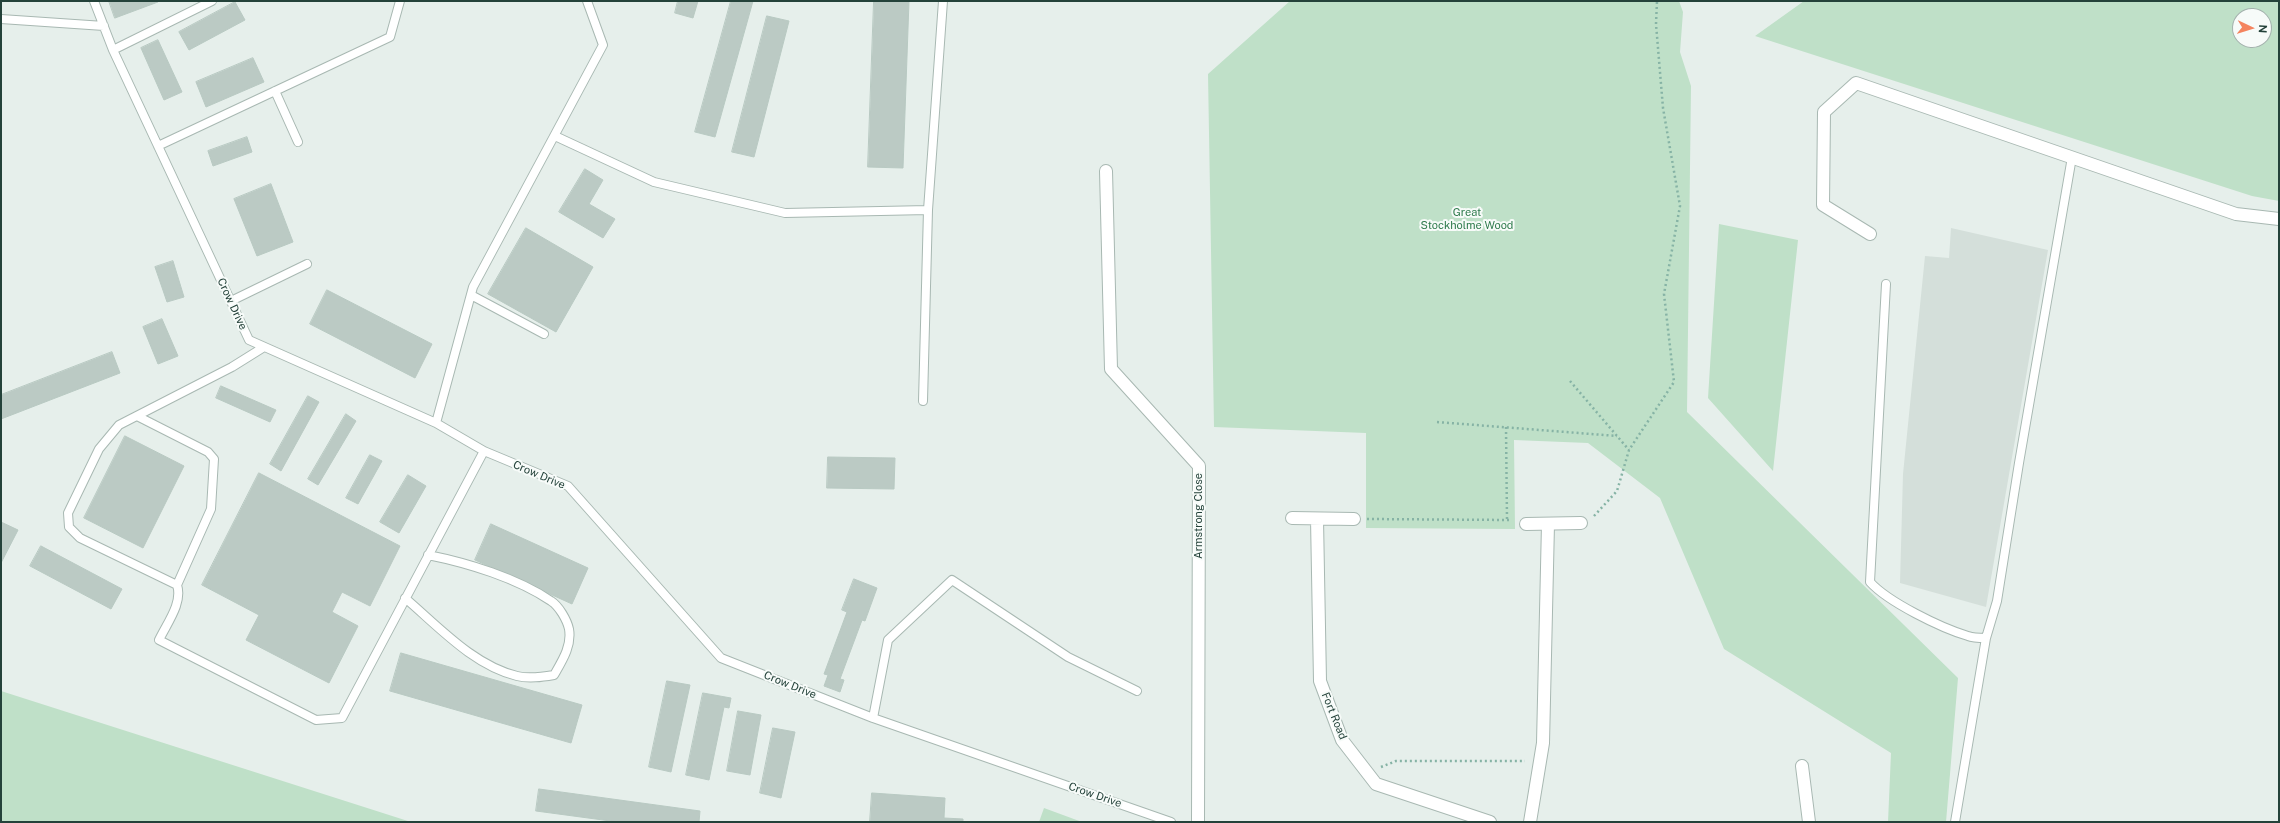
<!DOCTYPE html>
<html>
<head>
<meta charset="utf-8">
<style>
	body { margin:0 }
	#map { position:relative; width:2280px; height:823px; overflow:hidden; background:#e6efeb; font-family:"Public Sans",sans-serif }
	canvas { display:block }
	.frame { position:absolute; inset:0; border:2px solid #24423a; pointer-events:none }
	.north { position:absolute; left:2232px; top:8px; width:40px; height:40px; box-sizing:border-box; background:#f7fbf9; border:1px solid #a3b1ad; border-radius:50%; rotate:94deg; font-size:11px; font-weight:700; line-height:16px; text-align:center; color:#24423a }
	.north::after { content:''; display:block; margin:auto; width:14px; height:18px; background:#f4845f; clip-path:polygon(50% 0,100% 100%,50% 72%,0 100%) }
</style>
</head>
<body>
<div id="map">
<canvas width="2280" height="823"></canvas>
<div class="frame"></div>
<div class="north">N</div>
</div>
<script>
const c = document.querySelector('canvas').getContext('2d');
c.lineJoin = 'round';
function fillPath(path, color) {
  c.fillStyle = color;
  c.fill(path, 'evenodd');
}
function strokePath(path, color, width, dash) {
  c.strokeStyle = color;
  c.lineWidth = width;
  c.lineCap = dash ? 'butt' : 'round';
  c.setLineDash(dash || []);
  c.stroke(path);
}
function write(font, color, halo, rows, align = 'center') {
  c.font = font + ' "Public Sans",sans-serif';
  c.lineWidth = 4;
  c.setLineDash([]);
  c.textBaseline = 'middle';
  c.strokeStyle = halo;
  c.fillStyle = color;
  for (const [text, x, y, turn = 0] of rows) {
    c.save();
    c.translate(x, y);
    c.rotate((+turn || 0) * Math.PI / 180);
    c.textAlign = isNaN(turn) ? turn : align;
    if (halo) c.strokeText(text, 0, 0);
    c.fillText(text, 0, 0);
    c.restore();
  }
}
fillPath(new Path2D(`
	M1951,228L2048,250L1986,607L1900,583L1903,474L1925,256L1949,258Z`), '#d4dfda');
fillPath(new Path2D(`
	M1290,1H1679L1683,12L1680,52L1691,86L1687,412L1958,678L1946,822H1888L1891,753L1724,649L1660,498L1588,443L1514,440L1515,529L1366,528V433L1214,427L1208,74Z
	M1804,1H2279V201L2252,196L1755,36ZM2240,16H2264V40H2240Z
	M1719,224L1798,240L1773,471L1708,398Z
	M1,691L411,822H1Z
	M1044,808L1082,822H1039Z`), '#bfe0c8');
const building = new Path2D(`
	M109,1H158V2L115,18Z
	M678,1H698L693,18L675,13Z
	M731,1H753L715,137L695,132Z
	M874,1H909L903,168L868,167Z
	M235,2L245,20L189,50L179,32Z
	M767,16L789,21L754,157L732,152Z
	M158,40L182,92L164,100L141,48Z
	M253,58L264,82L206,107L196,82Z
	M247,137L252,152L213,166L208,151Z
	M585,169L603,180L589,204L615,219L603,238L559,212Z
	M271,184L293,242L257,256L234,199Z
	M526,228L593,267L556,332L488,294Z
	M173,261L184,297L167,302L155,267Z
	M327,290L432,344L415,378L310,324Z
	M162,319L178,356L158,364L143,327Z
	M112,352L120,373L1,419V395Z
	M221,386L276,410L270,422L216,398Z
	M308,396L319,402L281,471L270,464Z
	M346,414L356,421L318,485L308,479Z
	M125,436L184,466L143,548L84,518Z
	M370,455L382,461L358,504L346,498Z
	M828,457L895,458L894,489L827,488Z
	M259,473L400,546L370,606L342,592L332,612L358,626L329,683L246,640L259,615L202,585Z
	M408,475L426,486L399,533L380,522Z
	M1,522L18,530L1,563Z
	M491,524L588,568L572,604L475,560Z
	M41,546L122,589L111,609L30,566Z
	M854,579L877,588L865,621L862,620L840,679L844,680L840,692L824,686L828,675L824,674L847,612L842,610Z
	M401,653L582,705L571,743L390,691Z
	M667,681L690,685L671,772L649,767Z
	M703,693L731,698L729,708L724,707L709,780L686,775Z
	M738,711L761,715L750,775L727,771Z
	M773,728L795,732L781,798L760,793Z
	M539,789L700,811L699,822H618L536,811Z
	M872,793L945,798L944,818L963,819V822H870Z`);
fillPath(building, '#bbcac4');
strokePath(building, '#b8c9c2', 1);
const lane = new Path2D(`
	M94,1L113,50L249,340L436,423L484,451L568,486L721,658L873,718L1171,822
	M1,19L104,26
	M113,50L212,1
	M275,91L298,142
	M555,136L654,182L785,213L928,210L923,401
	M158,146L390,37L400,1
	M928,210L943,1
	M1886,284L1870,582C1888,602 1941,628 1968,636C1973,638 1980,638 1986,638L1997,601L2019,463L2072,157
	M471,295L544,334
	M231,301L307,264
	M264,347L232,367L119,425L99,449L68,513L69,527L80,538L177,585C183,603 167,623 159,640L316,720L342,718L484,451
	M137,416L208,452L214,459L211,509L177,585
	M436,423L473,287L603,45L587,1
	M405,598C439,627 473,665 517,676C529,679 542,677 554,675C562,661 572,646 569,629C567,620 559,606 551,601C517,578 468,563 428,555
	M873,718L888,640L952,580L1068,657L1137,691
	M1955,822L1986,638`);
const street = new Path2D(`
	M1106,171L1111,369L1199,466L1198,822
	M1870,234L1823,205L1824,112L1856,83L2236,214L2279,219
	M1292,518L1354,519
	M1317,519L1320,681L1342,740L1376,784L1490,822
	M1526,524L1581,523
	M1802,766L1809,822
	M1530,822L1543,743L1548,524`);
strokePath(lane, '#a8b8b2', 10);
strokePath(street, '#a8b8b2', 14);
strokePath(new Path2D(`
	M1570,381L1629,450
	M1437,422L1617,436
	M1506,427L1507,520
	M1594,516L1617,491L1629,450L1674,382L1664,294L1680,206L1663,108L1656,24L1657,1
	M1367,519L1512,520
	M1381,767L1396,761H1525`), '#86b3a5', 2.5, [2, 3]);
strokePath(lane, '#fff', 8);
strokePath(street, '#fff', 12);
write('11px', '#2d7a4b', '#f7fbf9', [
	["Great",1467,213],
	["Stockholme Wood",1467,226]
]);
write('11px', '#24423a', '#f7fbf9', [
	["Crow Drive",232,304,65],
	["Crow Drive",539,475,23],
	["Armstrong Close",1199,516,-90],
	["Crow Drive",790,685,22],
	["Fort Road",1334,716,68],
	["Crow Drive",1095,795,19]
]);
</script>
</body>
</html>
